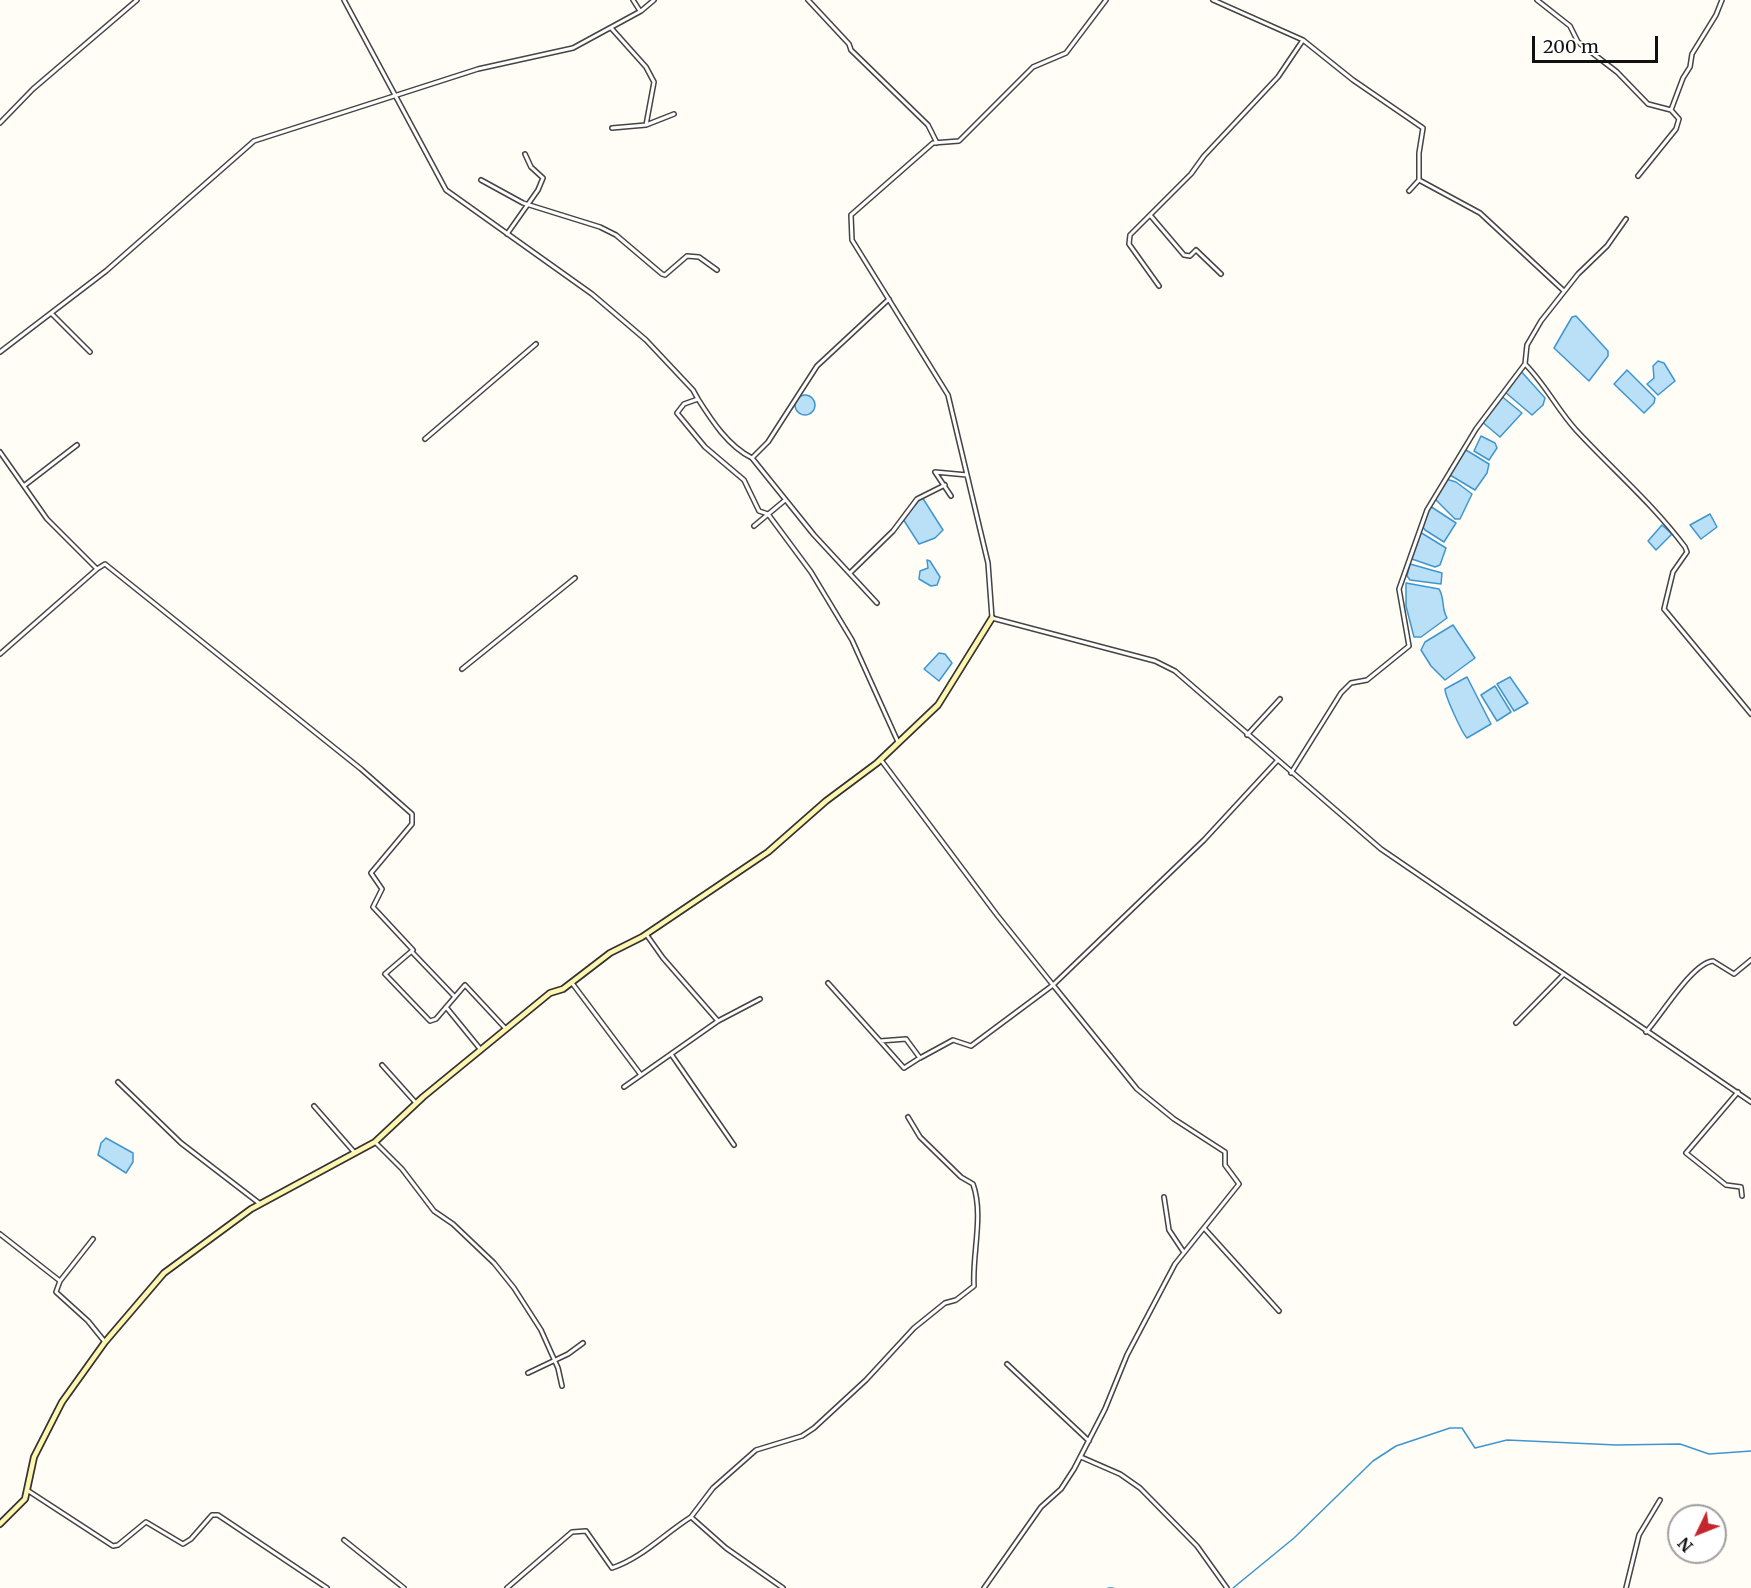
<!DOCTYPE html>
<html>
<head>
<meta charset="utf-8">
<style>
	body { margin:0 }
	#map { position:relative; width:1751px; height:1588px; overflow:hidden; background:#fffdf5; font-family:Merriweather,serif }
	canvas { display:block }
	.north { position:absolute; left:1667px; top:1504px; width:60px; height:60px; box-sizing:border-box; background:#fff; border:2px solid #a0a0a0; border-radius:50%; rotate:227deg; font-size:16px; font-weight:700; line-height:24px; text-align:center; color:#111 }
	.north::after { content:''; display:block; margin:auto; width:21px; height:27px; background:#c4262e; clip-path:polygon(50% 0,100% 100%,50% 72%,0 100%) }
	.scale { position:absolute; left:1532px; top:36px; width:126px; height:27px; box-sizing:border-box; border:3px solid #111; border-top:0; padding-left:8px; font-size:18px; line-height:21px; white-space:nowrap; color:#111; -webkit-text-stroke:4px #fff; paint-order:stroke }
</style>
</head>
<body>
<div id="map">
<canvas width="1751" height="1588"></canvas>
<div class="north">N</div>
<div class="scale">200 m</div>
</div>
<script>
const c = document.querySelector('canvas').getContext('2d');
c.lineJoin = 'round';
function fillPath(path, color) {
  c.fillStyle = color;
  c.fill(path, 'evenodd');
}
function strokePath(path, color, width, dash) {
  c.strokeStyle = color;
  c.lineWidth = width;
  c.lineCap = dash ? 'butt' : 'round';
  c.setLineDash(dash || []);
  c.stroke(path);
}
const water = new Path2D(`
	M1576,316L1608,351V356L1589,381L1554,348L1572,317Z
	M1658,361L1664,363L1675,381L1658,395L1647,384L1654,378L1653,366Z
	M1519,369L1545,398L1543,405L1532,415L1505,392Z
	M1627,370L1655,398L1654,403L1644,413L1614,384Z
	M795 405a10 10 0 1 1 20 0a10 10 0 1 1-20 0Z
	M1500,395L1522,413L1500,437L1481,421Z
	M1481,436L1495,443L1497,448L1489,460L1474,451Z
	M1466,450L1489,464L1487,473L1475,490L1450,475L1449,469Z
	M1446,479L1456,482L1472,494L1460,519H1455L1434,498Z
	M922,497L943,530L935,538L919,544L903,519Z
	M1430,506L1456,523L1444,542L1425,530L1421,524Z
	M1710,514L1717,527L1701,539L1690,525Z
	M1662,525L1672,534L1656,550L1648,541Z
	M1420,532L1446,548L1440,565L1435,567L1409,558Z
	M927,560L930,561L940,577L937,585L931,586L919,579L920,571L928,568Z
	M1410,564L1442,573L1441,584L1410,580L1407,576Z
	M1406,583L1439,589C1445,598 1441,608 1447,618L1421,637H1414L1406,606Z
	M1453,625L1475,658L1445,680L1431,666L1421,650L1425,642Z
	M939,653L945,654L952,663L939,681L924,669Z
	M1467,677L1491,724L1467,738C1462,733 1445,696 1445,689Z
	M1510,677L1528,703L1514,711L1497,684Z
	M1495,686L1511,712L1497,721L1481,695Z
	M106,1138L133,1153V1162L126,1173L98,1155L101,1143Z`);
fillPath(water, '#b9e0f7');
strokePath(water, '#3f96cf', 1.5);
strokePath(new Path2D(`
	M1108,1588H1113
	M1233,1588L1294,1538L1373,1461L1396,1446L1450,1428H1462L1475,1448L1507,1440L1616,1445L1680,1444L1709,1454L1751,1451`), '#3f96cf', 1.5);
const street = new Path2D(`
	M344,0L446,190L592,294L646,340L693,390L698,399L684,404L677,413L705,447L744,480L759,511L768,514L811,572L852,640L898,742
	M633,0L640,11
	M808,0L849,44L851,50L928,125L937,143
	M1106,0L1066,53L1033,67L959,141L933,143L851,215L852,240L948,395L988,563L992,618L1155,661L1175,671L1381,849L1751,1102
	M1213,0L1303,40L1353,80L1423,128L1419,153V180L1480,213L1564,291
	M1537,0L1570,26L1578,42L1617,72L1648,104L1671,110L1683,78L1690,67L1692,54L1716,15L1722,0
	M612,29L646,67L654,82L646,125
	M0,123L33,89L137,0
	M612,128L646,125L674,114
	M1638,176L1676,129L1679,119L1671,110
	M481,180L523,203L600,227L616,235L662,274L665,275L687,256L699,257L717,270
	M1409,191L1419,180
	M1150,215L1184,255L1190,256L1196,250L1221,274
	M507,234L538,190L543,178L531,167L525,154
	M1159,286L1129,244L1130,235L1191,174L1204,156L1278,77L1303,40
	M51,313L90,352
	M0,352L106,271L254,141L478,69L573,48L641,11L654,0
	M1525,364C1545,384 1557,409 1576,430C1612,469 1653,504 1685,547L1687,552L1673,572L1664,609L1751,714
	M698,399C712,421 728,446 752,458L814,535L877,603
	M425,439L536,344
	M0,452L47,519L97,569L105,564L361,769L412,814V824L371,873L382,889L373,907L413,950L385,974L430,1021L436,1019L465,985L506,1029
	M752,458L768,442L817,366L889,299
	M25,485L77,445
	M951,496L935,472L967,475
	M754,526L784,501
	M851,572L893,531L917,499L945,485
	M0,654L97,569
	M462,669L575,578
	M1247,735L1280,699
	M881,760L997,915L1053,985L1204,840L1277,761
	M1291,773L1341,693L1351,683L1367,680L1409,646L1399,589L1427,510L1476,429L1525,364L1527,345L1541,321L1578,274L1607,246L1626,219
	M646,934L663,958L718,1021
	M412,952L455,997
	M572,983L641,1075
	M828,983L880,1041L906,1039L920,1058L953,1040L971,1046L1053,985L1137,1089L1174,1119L1225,1152V1165L1239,1184L1175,1264L1127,1355L1105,1409L1074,1469L1061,1489L1041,1507L984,1588
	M446,1007L481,1050
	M1516,1023L1563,975
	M1646,1032C1661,1016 1692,963 1713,961L1734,974L1751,960
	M880,1041L904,1068L918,1059
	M671,1054L734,1145
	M382,1065L416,1103
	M118,1082L181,1143L259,1203
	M624,1087L718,1021L760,999
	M1738,1092L1686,1153L1726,1185L1741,1187L1742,1196
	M314,1106L355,1153
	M375,1142L402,1169L434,1211L453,1224L494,1263L514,1288L541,1330L558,1368L562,1386
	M1164,1197L1169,1230L1183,1251
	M1204,1228L1279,1311
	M0,1234L60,1281L56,1292L88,1321L105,1342
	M60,1281L93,1239
	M1007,1364L1089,1441
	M528,1373L568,1354L583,1343
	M1081,1457L1120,1474L1140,1488L1197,1546L1227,1588
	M27,1490L113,1546L118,1545L146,1522L183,1544L191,1539L212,1515H218L327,1588
	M691,1517L713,1488L756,1450L802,1436L814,1428L866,1380L914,1328L945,1303L956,1300L974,1286C972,1254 984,1215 973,1184L961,1177L920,1137L908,1117
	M344,1540L404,1588
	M507,1588L572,1532L586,1531L612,1568C642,1558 664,1534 691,1517L726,1548L783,1588
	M1626,1588L1639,1535L1660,1500`);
const secondary = new Path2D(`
	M0,1524L25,1499L34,1457L62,1402L105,1342L164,1273L251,1209L375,1142L423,1097L550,993L563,989L610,953L642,937L768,852L826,801L877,763L938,705L992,618`);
strokePath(street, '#444', 6);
strokePath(secondary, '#333', 8);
strokePath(street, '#fff', 3);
strokePath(secondary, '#fff6b0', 4.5);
</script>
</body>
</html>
